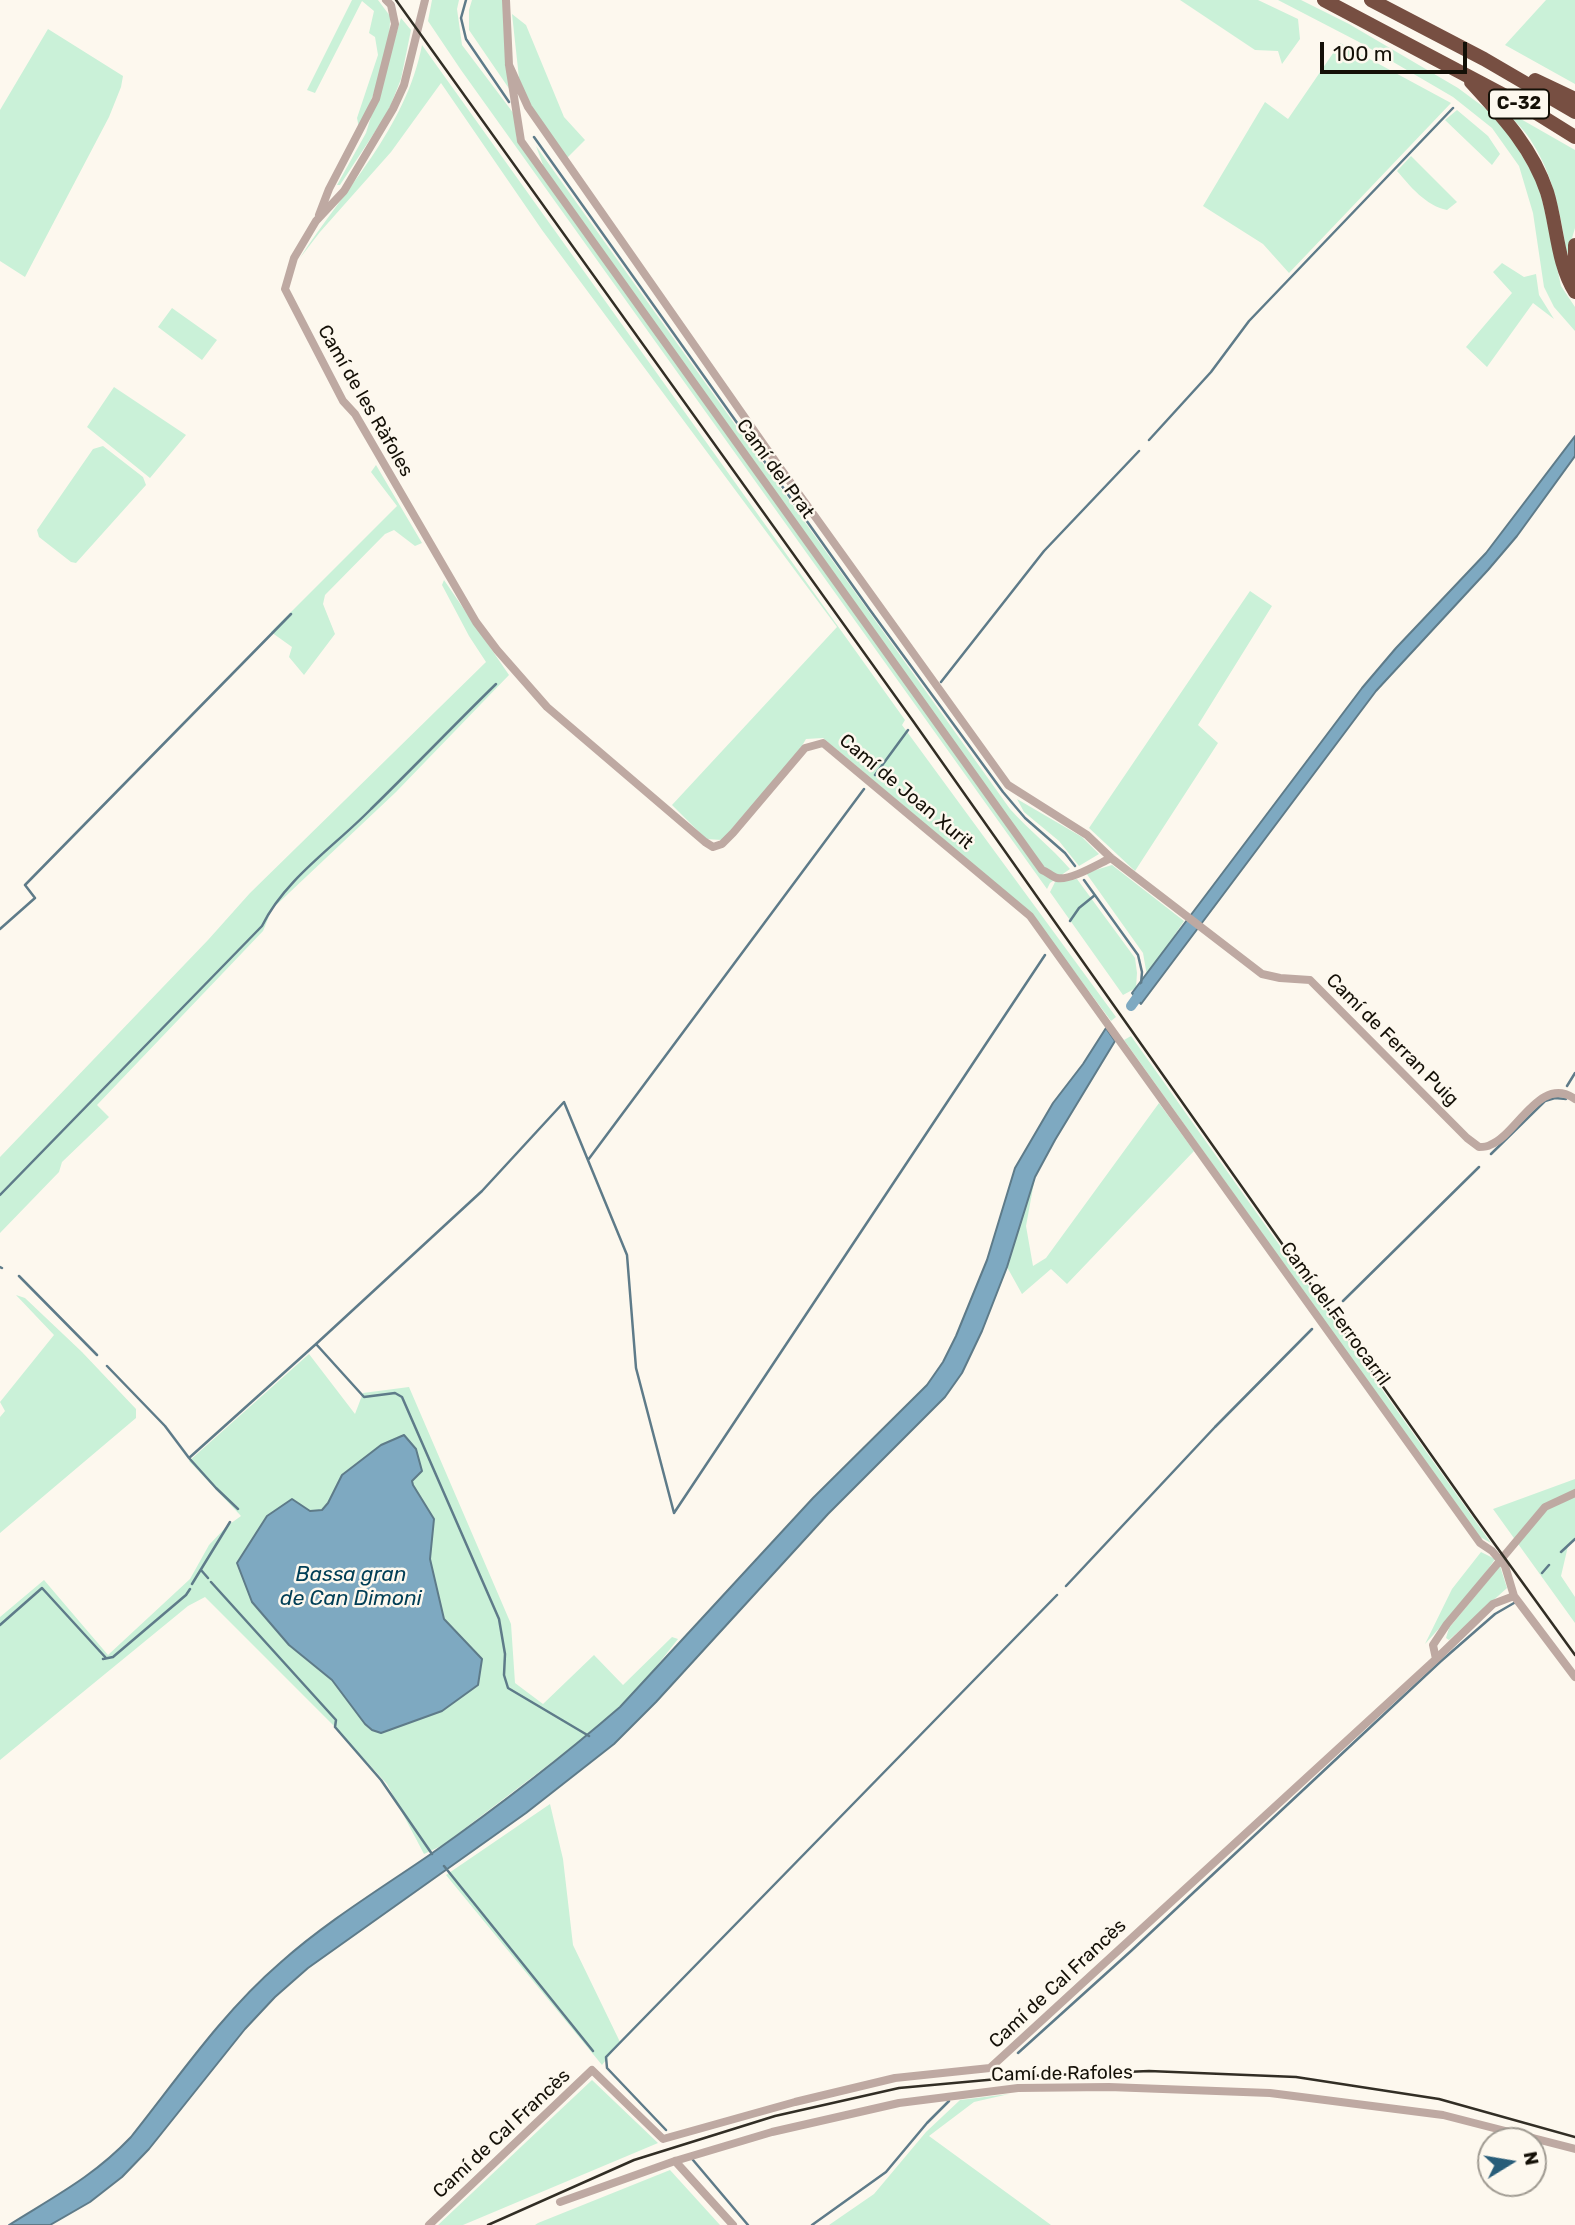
<!DOCTYPE html>
<html>
<head>
<meta charset="utf-8">
<style>
	body { margin:0 }
	#map { position:relative; width:1575px; height:2225px; overflow:hidden; background:#fdf8ee; font-family:Rubik,sans-serif }
	canvas { display:block }
	.north { position:absolute; left:1477px; top:2127px; width:70px; height:70px; box-sizing:border-box; background:#fdf8ee; border:2px solid #a09b92; border-radius:50%; rotate:79deg; font-size:19px; font-weight:700; line-height:28px; text-align:center; color:#141007 }
	.north::after { content:''; display:block; margin:auto; width:24px; height:32px; background:#285d79; clip-path:polygon(50% 0,100% 100%,50% 72%,0 100%) }
	.scale { position:absolute; left:1320px; top:42px; width:147px; height:32px; box-sizing:border-box; border:4px solid #141007; border-top:0; padding-left:9px; font-size:21px; line-height:24px; white-space:nowrap; color:#141007; -webkit-text-stroke:5px #fdf8ee; paint-order:stroke }
</style>
</head>
<body>
<div id="map">
<canvas width="1575" height="2225"></canvas>
<div class="north">N</div>
<div class="scale">100 m</div>
</div>
<script>
const c = document.querySelector('canvas').getContext('2d');
c.lineJoin = 'round';
function fillPath(path, color) {
  c.fillStyle = color;
  c.fill(path, 'evenodd');
}
function strokePath(path, color, width, dash) {
  c.strokeStyle = color;
  c.lineWidth = width;
  c.lineCap = dash ? 'butt' : 'round';
  c.setLineDash(dash || []);
  c.stroke(path);
}
function write(font, color, halo, rows, align = 'center') {
  c.font = font + ' Rubik,sans-serif';
  c.lineWidth = 5;
  c.setLineDash([]);
  c.textBaseline = 'middle';
  c.strokeStyle = halo;
  c.fillStyle = color;
  for (const [text, x, y, turn = 0] of rows) {
    c.save();
    c.translate(x, y);
    c.rotate((+turn || 0) * Math.PI / 180);
    c.textAlign = isNaN(turn) ? turn : align;
    if (halo) c.strokeText(text, 0, 0);
    c.fillText(text, 0, 0);
    c.restore();
  }
}
fillPath(new Path2D(`
	M352,0H378L390,16C391,50 374,97 359,128L357,118L378,55L375,37L369,33L374,11L362,1L315,93L307,90Z
	M432,0H459L457,9L462,45L514,114L517,140L543,165L536,146L1010,809C1029,830 1051,847 1070,869L1050,883L1047,889L461,70L428,21Z
	M472,0H503L510,90L469,30V10Z
	M1180,0H1258L1298,19L1300,39L1282,64L1278,51L1255,50Z
	M1278,0H1301L1349,24L1458,88L1489,111L1510,135L1539,185L1561,286L1575,307V331L1554,307L1544,287L1533,213L1519,166L1492,128L1453,97L1359,42Z
	M1546,0H1575V84L1505,45Z
	M512,14L526,25L564,117L585,140L567,158L530,105L519,78Z
	M401,18L411,30L401,79L388,112L340,185H337L366,133Z
	M48,29L123,76L121,87L109,117L25,277L0,261V110Z
	M1340,43L1451,103L1289,273L1263,244L1203,206L1265,102L1288,119Z
	M422,45L905,720L902,725L1116,1017L1111,1021L1030,912L823,738L806,739L797,754L722,840L706,839L672,805L837,627L542,230L441,83L391,152L320,232L300,258C344,190 406,128 422,45Z
	M1457,110L1488,136L1500,154L1492,165L1445,120Z
	M1505,110L1575,150V228L1567,255C1561,217 1554,177 1533,144C1526,131 1514,121 1505,110Z
	M1411,156L1457,202L1447,210C1426,206 1410,186 1397,171Z
	M1502,263L1524,277L1536,274L1539,295L1554,319L1533,303L1487,367L1466,347L1512,293L1493,272Z
	M172,308L217,340L202,360L158,327Z
	M114,387L186,435L150,478L87,427Z
	M103,446L143,477L146,485L76,563L71,562L39,537L37,530L93,449Z
	M376,465L422,543L415,546L394,530L385,534L325,595L323,604L335,634L304,675L289,657L292,647L271,632L397,506L371,472Z
	M444,580L509,675L396,792L272,909L263,931L97,1105L109,1117L62,1162L59,1172L0,1233V1157L208,940L250,893L486,662L469,636L442,585Z
	M1250,591L1272,606L1198,725L1218,743L1135,871L1089,828Z
	M1017,799L1082,837L1099,854L1079,866L1059,841L1024,812Z
	M1112,865L1184,921L1147,976L1143,953L1086,873Z
	M1077,879L1135,958L1137,973L1136,988L1123,995L1050,892L1055,882Z
	M1131,1036L1491,1543L1478,1536L1124,1040Z
	M1159,1103L1194,1151L1067,1284L1051,1269L1022,1294L1007,1267L1035,1177L1026,1226L1033,1266L1046,1258Z
	M16,1295L25,1298L82,1352L136,1409V1418L0,1533V1417L5,1411L0,1402L54,1335Z
	M309,1354L355,1414L363,1393L409,1387L511,1624L515,1683L543,1704L594,1655L623,1685L672,1637L678,1639L634,1695L620,1707L589,1734L443,1845L424,1854L387,1784L333,1725L205,1597L188,1606L0,1760V1617L44,1580L108,1655L190,1579L209,1545L227,1526L241,1516L189,1461ZM381,1445L416,1478L412,1481L413,1485L434,1519L430,1559L444,1619L482,1659L478,1685L442,1711L381,1733L365,1724L332,1680L289,1645L237,1563L267,1516L292,1499L310,1511L322,1510L328,1503L342,1475Z
	M1575,1479V1540L1568,1546L1561,1576L1575,1597V1623L1493,1509Z
	M1481,1552L1495,1559L1473,1591L1425,1644L1452,1589Z
	M1500,1566L1507,1588L1449,1640L1446,1638L1449,1628Z
	M550,1804L563,1859L573,1945L620,2042L602,2065L446,1875Z
	M592,2080L658,2143L463,2225H438Z
	M1009,2094L974,2102L929,2136L1051,2225H829L874,2194L926,2132L960,2100Z
	M670,2170L720,2225H535L538,2223Z`), '#caf1d8');
const water = new Path2D(`
	M1575,436V456L1517,536L1488,570L1376,691L1141,1004L1132,993L1362,688L1396,648L1486,553Z
	M1106,1028L1115,1041L1055,1140L1035,1177L1007,1267L982,1331L962,1373L945,1397L828,1514L656,1702L614,1744L526,1813L308,1968L275,1997L245,2029L149,2149L122,2177L90,2202L50,2225H9C55,2196 93,2177 131,2137C178,2078 222,2013 280,1963C326,1922 380,1889 431,1854C496,1808 560,1759 620,1707L813,1498L927,1385L943,1362L956,1336L987,1260L1015,1168L1053,1103L1083,1064Z
	M404,1435L416,1449L422,1471L412,1481L413,1485L434,1519L430,1559L444,1619L482,1659L478,1685L442,1711L381,1733L372,1730L365,1724L332,1680L289,1645L252,1602L237,1563L267,1516L292,1499L310,1511L322,1510L328,1503L342,1475L381,1445Z`);
fillPath(water, '#7ea9c1');
strokePath(water, '#5e7b89', 2);
strokePath(new Path2D(`
	M466,0L461,18L466,39L509,102
	M534,137L870,610L1003,792L1025,818L1065,853L1075,866
	M1149,440L1211,372L1249,321L1453,108
	M941,682L1044,551L1139,451
	M875,775L908,730
	M1084,880L1138,955L1142,972L1141,984
	M1070,921L1079,908L1095,895
	M0,929L35,898L25,885L291,614
	M1567,1086L1575,1073
	M1491,1154L1545,1101L1555,1098L1566,1099
	M588,1160L864,789
	M0,1195L262,926C285,879 335,846 371,809C413,768 454,725 496,684
	M0,1267L2,1268
	M19,1276L97,1355
	M1343,1301L1479,1167
	M107,1366L165,1426L189,1458L216,1488L238,1509
	M189,1458L316,1344
	M1561,1552L1575,1539
	M201,1570L208,1578
	M1542,1573L1549,1565
	M211,1582L336,1720L335,1727L381,1780L432,1854
	M192,1584L230,1522
	M1066,1586L1215,1427L1312,1329
	M0,1625L42,1588L106,1658
	M103,1659L113,1657L186,1595L190,1589
	M589,1736L508,1688L504,1675L505,1654L499,1619L402,1397L395,1393L364,1397L316,1344L482,1191L564,1102L627,1255L636,1368L674,1513L1045,955
	M444,1866L593,2051
	M1018,2053L1131,1951L1440,1662L1495,1614L1514,1603
	M666,2130L607,2068L606,2057L1057,1595
	M693,2160L748,2225
	M812,2225L886,2172L927,2123L949,2101`), '#5e7b89', 2.5);
strokePath(new Path2D(`
	M1131,1006L1144,988`), '#7ea9c1', 10);
strokePath(new Path2D(`
	M425,0L404,85L393,109L344,191L316,221L294,258L285,289L343,401L355,414L476,622L497,650L547,707L705,842L713,847L722,844L733,833L805,748L823,743L1030,916L1480,1543L1492,1551L1505,1566L1514,1596L1575,1677
	M506,0L509,65L521,141L1042,870C1047,872 1053,877 1057,878C1070,881 1098,864 1111,858
	M509,65L528,107L778,465L1008,785L1087,835L1111,858L1262,974L1280,978L1310,980L1467,1138L1479,1147C1483,1147 1487,1147 1490,1145C1517,1135 1540,1074 1575,1099
	M319,215L329,189L376,99L395,24L391,5L386,0
	M1436,1659L1493,1604L1514,1596
	M675,2161L733,2225
	M560,2202L675,2161L772,2132L899,2103L1018,2088L1109,2087L1270,2093L1443,2115L1575,2149
	M429,2225L592,2070L663,2139L795,2102L895,2078L990,2068L1436,1659L1433,1645L1447,1624L1545,1507L1575,1493`), '#bea9a2', 8);
strokePath(new Path2D(`
	M1324,0L1530,109L1575,137
	M1371,0L1484,59L1575,112
	M1535,80L1575,99
	M1471,82C1502,116 1532,147 1547,192C1557,224 1557,264 1575,292
	M1575,245V271`), '#774f42', 14);
strokePath(new Path2D(`
	M396,0L913,721L1475,1517L1575,1655
	M488,2225L634,2160L775,2116L899,2088L1031,2076L1149,2071L1296,2077L1439,2099L1575,2137`), '#322e25', 2.5);
for (const [x, y, w] of [
	[1519,104,60]
]) {
  const box = new Path2D();
  box.roundRect(x - w / 2, y - 14.5, w, 29, 5);
  c.fillStyle = '#fdf8ee';
  c.fill(box);
  strokePath(box, '#141007', 2);
}
write('bold 18px', '#141007', null, [
	["C-32",1519,104]
]);
write('19px', '#141007', '#fdf8ee', [
	["Camí de les Ràfoles",365,401,60],
	["Camí del Prat",775,469,54],
	["Camí de Joan Xurit",906,792,40],
	["Camí de Ferran Puig",1392,1040,45],
	["Camí del Ferrocarril",1335,1314,54],
	["Camí de Cal Francès",1058,1984,-43],
	["Camí de Rafoles",1062,2074,-1],
	["Camí de Cal Francès",502,2134,-43]
]);
write('italic 21px', '#003e56', '#fdf8ee', [
	["Bassa gran",351,1575],
	["de Can Dimoni",351,1599]
]);
</script>
</body>
</html>
